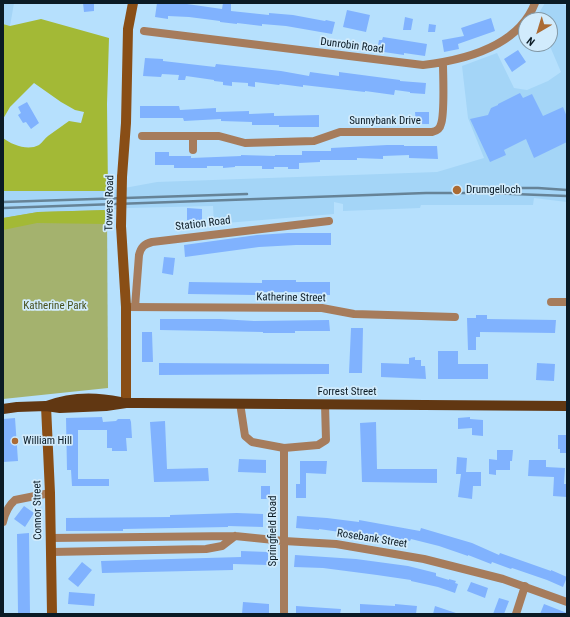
<!DOCTYPE html>
<html>
<head>
<meta charset="utf-8">
<style>
	body { margin:0 }
	#map { position:relative; width:570px; height:617px; overflow:hidden; background:#b6e0fd; font-family:"Roboto Condensed",sans-serif }
	canvas { display:block }
	.frame { position:absolute; inset:0; border:4px solid #0b1b25; pointer-events:none }
	.north { position:absolute; left:518px; top:12px; width:40px; height:40px; box-sizing:border-box; background:#d1ebfc; border:1px solid #8298a6; border-radius:50%; rotate:218deg; font-size:11px; font-weight:700; line-height:16px; text-align:center; color:#0b1b25 }
	.north::after { content:''; display:block; margin:auto; width:14px; height:18px; background:#ab6b34; clip-path:polygon(50% 0,100% 100%,50% 72%,0 100%) }
</style>
</head>
<body>
<div id="map">
<canvas width="570" height="617"></canvas>
<div class="frame"></div>
<div class="north">N</div>
</div>
<script>
const c = document.querySelector('canvas').getContext('2d');
c.lineJoin = 'round';
function fillPath(path, color) {
  c.fillStyle = color;
  c.fill(path, 'evenodd');
}
function strokePath(path, color, width, dash) {
  c.strokeStyle = color;
  c.lineWidth = width;
  c.lineCap = dash ? 'butt' : 'round';
  c.setLineDash(dash || []);
  c.stroke(path);
}
function write(font, color, halo, rows, align = 'center') {
  c.font = font + ' "Roboto Condensed",sans-serif';
  c.lineWidth = 3.5;
  c.setLineDash([]);
  c.textBaseline = 'middle';
  c.strokeStyle = halo;
  c.fillStyle = color;
  for (const [text, x, y, turn = 0] of rows) {
    c.save();
    c.translate(x, y);
    c.rotate((+turn || 0) * Math.PI / 180);
    c.textAlign = isNaN(turn) ? turn : align;
    if (halo) c.strokeText(text, 0, 0);
    c.fillText(text, 0, 0);
    c.restore();
  }
}
fillPath(new Path2D(`
	M3,3H14L10,26L3,24Z
	M545,3H558L567,6V202L534,198L533,205H421L420,208L343,211V204L334,202V214L214,224L213,206L129,208L107,210L38,212L3,218V191H108L157,182L437,172L484,158L468,118L462,66L497,53L514,88L527,90L548,81L561,72L549,44L550,20H539L537,16Z`), '#a4d5f7');
fillPath(new Path2D(`
	M107,210L108,388L3,399V218L38,212Z`), '#a4b26e');
fillPath(new Path2D(`
	M41,19L109,38L107,104L108,191H3V138C12,145 28,151 39,145C42,143 45,138 48,136C55,131 62,126 69,121L81,123L84,112L75,110L61,102L34,83L10,107L3,119V24L10,26Z
	M107,210V224L37,223L3,230V218L38,212Z`), '#a3b936');
fillPath(new Path2D(`
	M83,3H94V11L84,12Z
	M157,3L187,4L222,9L223,3H231V11L269,15V13L293,15L325,21L326,20L335,22L332,34L286,26L262,24V26L237,23V24L220,22V21L189,17L168,16V19L155,17Z
	M347,10L370,15L366,32L343,27Z
	M405,17L413,19L411,30H403Z
	M491,18L495,31L458,44L459,49L444,52L442,40L464,36L461,28Z
	M429,24L436,25L435,32H428Z
	M383,37L427,44L425,56L404,53V55L377,51L379,40H382Z
	M518,50L526,62L512,72L504,59Z
	M145,58L163,59V61L215,67L216,64L281,71L309,76L310,72L339,76V72L400,80V81L426,83L425,94L410,93V92L395,90L394,95L365,91V92L303,85V87L280,84L279,85L255,82V87L248,86V83L232,82V86L223,85V82L214,81V80L186,76L185,80H178L179,75L162,74L161,77L143,76Z
	M520,93L523,98L532,94L543,116L563,107L567,117V142L534,158L526,139L504,150L506,155L490,162L470,119L488,115L491,108L498,105V104Z
	M27,102L39,123L31,129L26,122L23,123L18,115L21,113L18,107Z
	M140,106H179L180,110L216,108V112L249,111V114L274,113V116L319,115V127H279V125H252V122L221,121V119L184,121L183,118H140Z
	M415,112H429V124H416Z
	M387,145H404V146H437L438,159L409,158V155L383,156V159L357,158V160H320V162L299,163V169H288V167H274V169H262V166H235V167L223,168V166H207V168H174V165H155V152H169V156H191V158L241,156V155L275,156V155H302V151H331V148Z
	M187,208L202,209V220H187Z
	M288,233H331V245H296L259,247L185,257L184,245L257,235Z
	M164,257L175,258L173,275L162,273Z
	M262,280H296V282H330V295H302V292H255V295L188,294L189,282L262,283Z
	M476,315H487V319L556,320L555,333L480,332V337H476V350H468L467,318H476Z
	M160,319H220L254,321L329,320L330,331H295V333H263V332L160,330Z
	M351,328H363L362,373H349Z
	M142,332H152L153,362H142Z
	M438,351H458V364H488V379H438Z
	M415,357V360H421V366H425L426,379L381,377V363L409,364V358Z
	M159,363L329,364V374L159,375Z
	M537,363L555,364L554,381L536,380Z
	M102,417L103,422L116,421L118,419H130L131,422L132,438H126L127,451H112V448H107V430H78V479H109V486H72L71,470H67L66,418Z
	M470,417V419L483,420V436L472,435V428L458,429V418Z
	M15,418L18,461L3,462V419Z
	M165,421L167,469L208,468L209,481L154,482L150,422Z
	M376,422L377,469H437V483L362,482L360,423Z
	M558,435H567V453H560V449H558Z
	M497,450H513L512,461H510V470H496V475L489,474V459L497,460Z
	M457,457L467,458L466,472H481V486H473L472,499L458,497L461,474H456Z
	M239,459L266,460V473L238,472Z
	M529,460H546V467L565,468L564,484H567V497L553,496L554,477L528,476Z
	M300,461H327L326,474L306,473V498H296V484H300Z
	M261,486H270V499H261Z
	M24,506L34,513L25,527L14,519Z
	M237,513L263,514V527L228,526V527L123,529V531H66V518L170,517V515Z
	M297,516L327,518L359,522V520L420,531L421,528L472,543L499,555L500,553L551,571V570L567,577L563,587L547,580L512,568L511,569L492,562L491,564L468,555V556L439,546L411,539L410,541L382,536V538L319,529V530L296,528Z
	M29,533L30,613H18L17,534Z
	M241,551L268,552V565L233,564V570L102,573L101,561L241,557Z
	M295,555L356,559L408,566L436,573V576L449,580V579L456,581L455,583L458,584L455,593L438,587L411,581V580L377,575L323,568L294,567Z
	M82,562L92,570L78,587L68,579Z
	M471,582L488,588L485,598L467,591Z
	M69,592L95,594L94,606L68,604Z
	M499,598L509,601L504,614H493Z
	M243,602L269,604V614H242Z
	M360,604L395,606V604L417,606L416,614H360Z
	M544,604L567,613V614H540Z
	M296,606L341,609L340,614H296Z
	M435,606L456,613L455,614H433Z`), '#80b2fe');
strokePath(new Path2D(`
	M144,31L423,65C465,60 518,47 535,3
	M142,136H219L245,143L314,141L340,132H432C437,131 440,129 441,124C445,113 443,77 443,63
	M193,136V150
	M551,302H567
	M126,307L322,308L354,314L455,317
	M135,307L139,255C141,247 144,244 152,242L329,221
	M240,403L245,436L252,442L284,448L318,445L326,440L325,404
	M3,522C5,513 8,506 15,500L50,493
	M50,538L235,536L284,541L336,544L424,559L503,579L567,602
	M51,552L206,549L222,546L235,536
	M284,614V448
	M516,614L525,586`), '#a67c5c', 8);
strokePath(new Path2D(`
	M122,177L126,123L128,29L133,3
	M121,226L126,307V403
	M46,406L50,493L52,614`), '#894e16', 10);
strokePath(new Path2D(`
	M47,406C70,397 97,397 120,402
	M3,409L17,407L46,406L60,408L106,406L126,403H139L567,406`), '#613712', 10);
strokePath(new Path2D(`
	M503,188H538L567,190
	M3,202L247,194
	M3,208L426,193H487L567,196`), '#668397', 2.5);
strokePath(new Path2D(`
	M121,226L122,177`), '#894e16', 10);
for (const [x, y, r, color] of [
	[457,190,5,"#ab6b34"],
	[15,441,4,"#ab6b34"]
]) {
  const dot = new Path2D();
  dot.arc(x, y, r, 0, 2 * Math.PI);
  c.fillStyle = color;
  c.fill(dot);
  strokePath(dot, '#d1ebfc', 1.5);
}
write('11px', '#0b1b25', '#d1ebfc', [
	["Dunrobin Road",352,46,7],
	["Sunnybank Drive",385,121],
	["Towers Road",110,203,-89],
	["Station Road",203,224,-7],
	["Katherine Street",291,298,1],
	["Forrest Street",347,392],
	["Connor Street",38,510,-91],
	["Springfield Road",273,531,-90],
	["Rosebank Street",372,539,9]
]);
write('11px', '#0b1b25', '#d1ebfc', [
	["Drumgelloch",466,190],
	["William Hill",23,441]
], 'left');
write('11px', '#47511f', '#d1ebfc', [
	["Katherine Park",55,306]
]);
</script>
</body>
</html>
